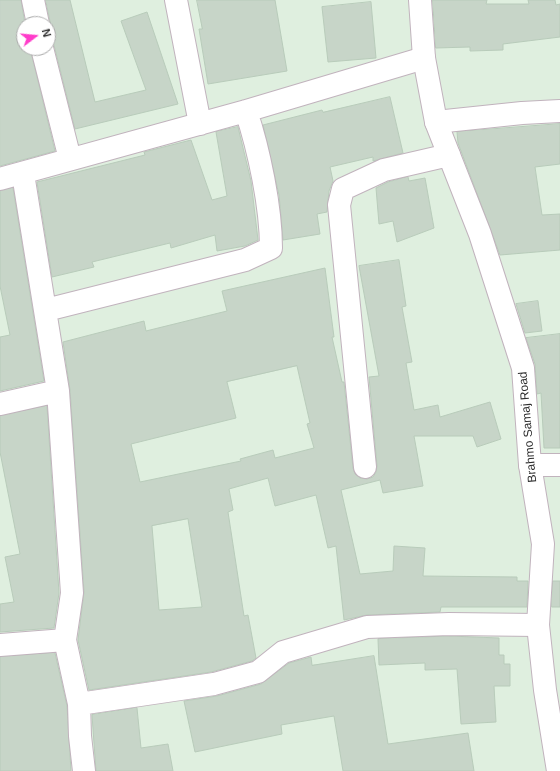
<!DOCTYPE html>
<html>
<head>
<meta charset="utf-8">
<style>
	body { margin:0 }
	#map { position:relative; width:560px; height:771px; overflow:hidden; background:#dfefdf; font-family:Helvetica,sans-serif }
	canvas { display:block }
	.north { position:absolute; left:16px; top:16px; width:40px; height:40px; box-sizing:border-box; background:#fff; border:1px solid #ababab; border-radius:50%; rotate:74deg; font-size:11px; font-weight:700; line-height:16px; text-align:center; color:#2d2d2d }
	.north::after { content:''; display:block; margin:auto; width:14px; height:18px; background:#ff3cca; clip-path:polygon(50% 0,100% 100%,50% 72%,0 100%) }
</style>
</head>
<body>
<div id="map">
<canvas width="560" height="771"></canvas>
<div class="north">N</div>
</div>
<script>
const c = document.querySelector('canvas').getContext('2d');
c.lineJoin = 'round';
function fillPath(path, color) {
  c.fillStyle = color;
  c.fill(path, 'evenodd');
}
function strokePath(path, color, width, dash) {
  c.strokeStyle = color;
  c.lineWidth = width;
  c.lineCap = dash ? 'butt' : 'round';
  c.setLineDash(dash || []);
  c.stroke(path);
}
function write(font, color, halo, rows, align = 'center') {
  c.font = font + ' Helvetica,sans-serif';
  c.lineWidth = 4;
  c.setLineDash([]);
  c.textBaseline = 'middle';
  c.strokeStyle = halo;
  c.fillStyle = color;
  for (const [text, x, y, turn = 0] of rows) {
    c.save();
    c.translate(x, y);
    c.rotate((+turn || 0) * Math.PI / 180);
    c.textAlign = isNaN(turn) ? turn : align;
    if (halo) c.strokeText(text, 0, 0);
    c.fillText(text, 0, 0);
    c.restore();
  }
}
const building = new Path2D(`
	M0,0H21L25,24L24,48H30L55,151L0,166Z
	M46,0H70L95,102L146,90L121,21L147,12L178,104L75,129L54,45L48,37L50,22Z
	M197,0H275L287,71L208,84L199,29H202Z
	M433,0H487L486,4H529L528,0H555L556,5L560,4V37L503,44V50L470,51V47L436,48Z
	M371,2L376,58L328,62L322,7Z
	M390,97L403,153L373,161V157L330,167L333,181L329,191L327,212L317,214L320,234L283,240L279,195L263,125L322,110L323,112Z
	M560,124V164L535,167L542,215L560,214V250L500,255L458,143L457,132Z
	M238,127L251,181L258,240L245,246L217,251L215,235L171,248L170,243L92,262L94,267L52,277L37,182L145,155L144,152L191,140L212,200L227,196L216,132Z
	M408,177L409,181L425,178L434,228L397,242L393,221L379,224L376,188L388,182Z
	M13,188L44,381L0,391V337L10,335L0,286V191Z
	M399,260L406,306L402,307L412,362L406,363L414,410L438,405L440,417L490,402L501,439L477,447L473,436H414L423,486L383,493L380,480L341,490L360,574L393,571L394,546L425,548L423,576L517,577V581H528L527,607H441L440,612L367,615L344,620L336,546L328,548L316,495L275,506L268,478L229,489L233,510L228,512L244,616L248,615L256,658L252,661L211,672L89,690L78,640L84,592L70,390L63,342L144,321L146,331L227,311L222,291L325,268L334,337H332L342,382H344L353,468L355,474L360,478L367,479L373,477L376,472L377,466L369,377L379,376L359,266ZM297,366L310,423L307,424L314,448L275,458L273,450L240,459L241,461L140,482L131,444L236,418L227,382ZM188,519L202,607L159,610L152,526Z
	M538,301L542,331L525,333L516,304Z
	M560,334V448H544L541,393L537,394L535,364L526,338Z
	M47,406L59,593L54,628L0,632V604L14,602L5,557L20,554L0,452V416Z
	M553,581H560V607H552Z
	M449,636L499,638V655H504V664H510V686H494L496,722L461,724L457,669L425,670V663L379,665L378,639Z
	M55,653L67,706L71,771H0V657Z
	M374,656L388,744L468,733L474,771H343L334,716L281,725L282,734L195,752L184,701L217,696L261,684L289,663L311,657L312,665Z
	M137,708L141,748L168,744L173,771H96L92,715Z`);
fillPath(building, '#c7d5c8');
strokePath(building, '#b8cbba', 1);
const street = new Path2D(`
	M33,0L38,24
	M176,0L200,124
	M42,48L70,159
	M436,122L522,113L560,111
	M23,174L58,391L72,593L65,640L79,704L80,736L84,771
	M0,179L246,111L424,58
	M46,310L245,260L271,248C271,207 259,150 246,111
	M0,404L58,391
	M530,465H560
	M365,467L339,205L343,189L384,170L449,155
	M0,645L65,640
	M79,704L214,684L258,672L283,652L367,627L449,624L538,625`);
const secondary = new Path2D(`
	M420,0L424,58L436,122L480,234L523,368L530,465L543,544L538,625L545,690L558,771`);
strokePath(street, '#c1b3bd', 24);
strokePath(secondary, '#c1b3bd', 24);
strokePath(street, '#fff', 22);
strokePath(secondary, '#fff', 22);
write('12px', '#2d2d2d', '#fff', [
	["Brahmo Samaj Road",528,427,-95]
]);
</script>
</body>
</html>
